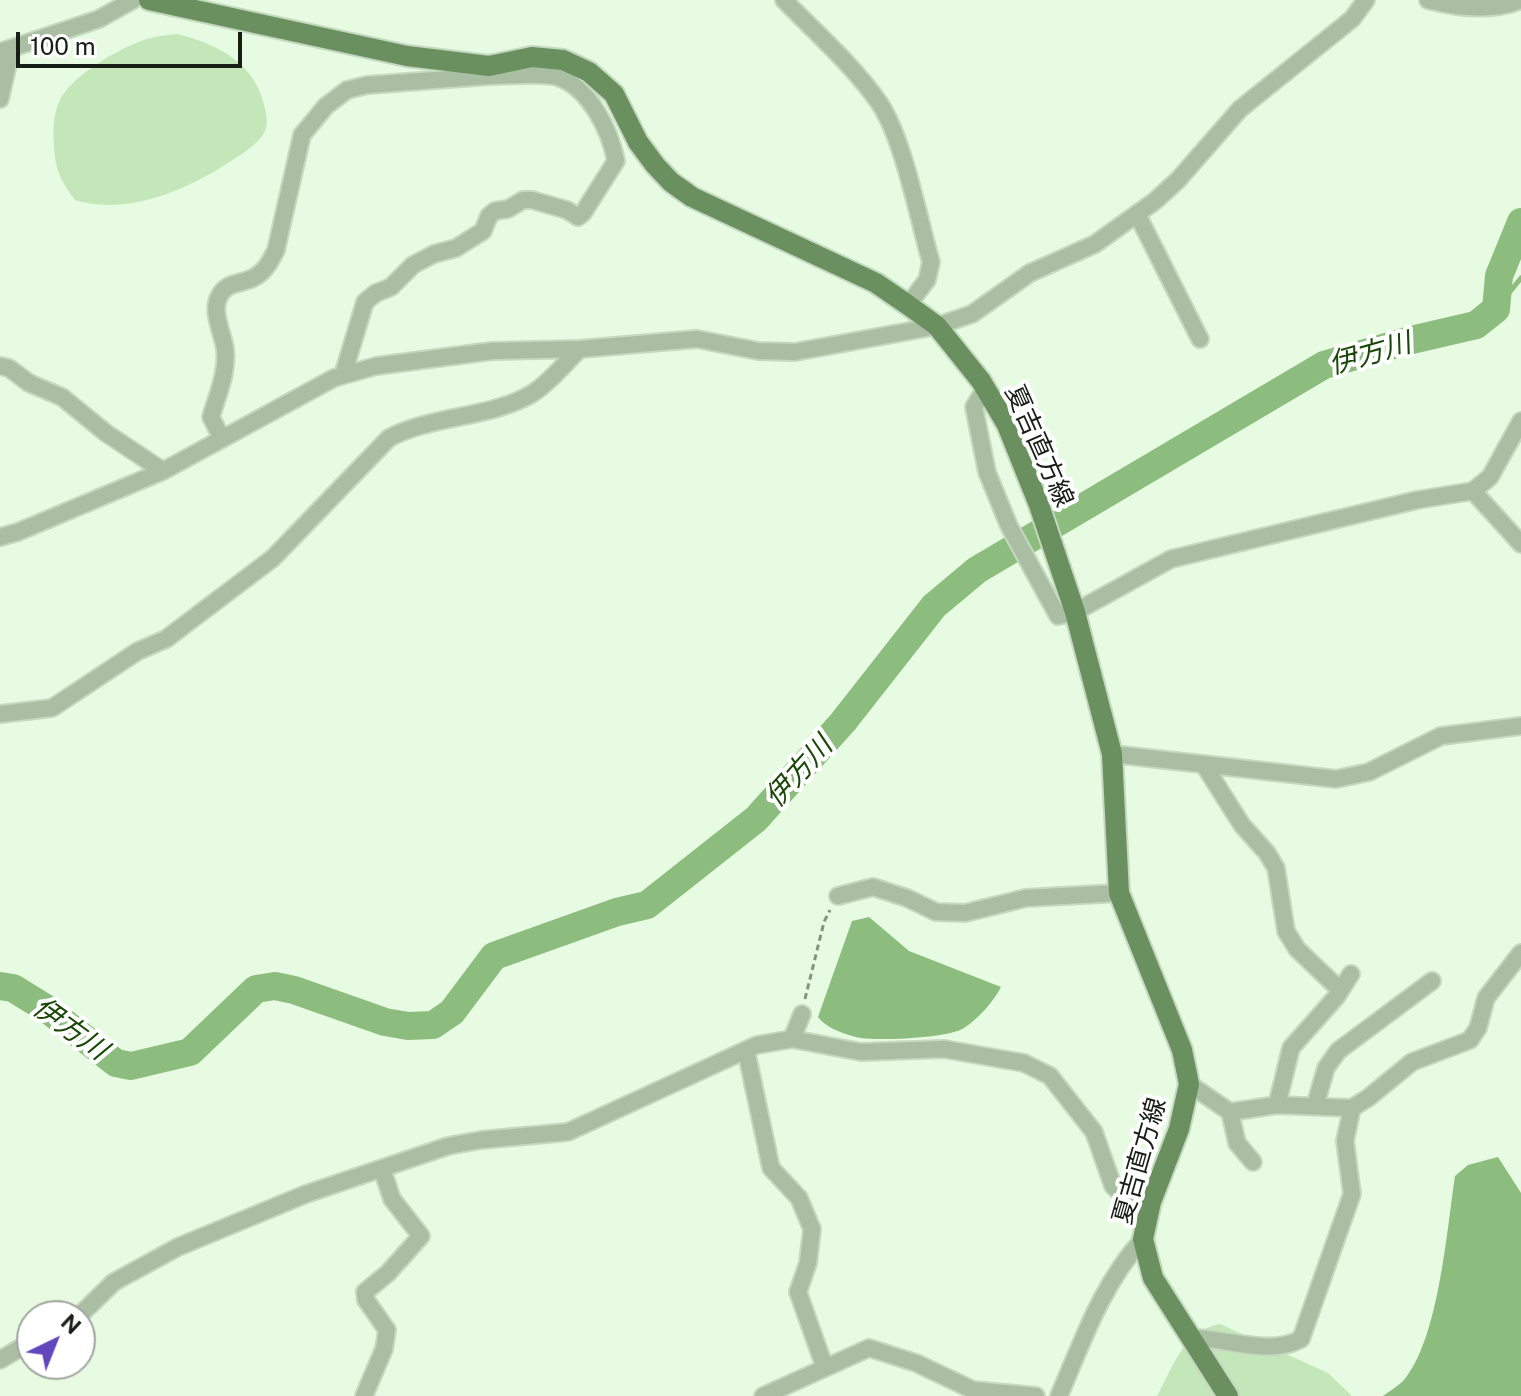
<!DOCTYPE html>
<html>
<head>
<meta charset="utf-8">
<style>
	body { margin:0 }
	#map { position:relative; width:1521px; height:1396px; overflow:hidden; background:#e6fbe1; font-family:"Public Sans",sans-serif }
	canvas { display:block }
	.north { position:absolute; left:16px; top:1300px; width:80px; height:80px; box-sizing:border-box; background:#fff; border:2px solid #a2a5a1; border-radius:50%; rotate:43deg; font-size:22px; font-weight:700; line-height:32px; text-align:center; color:#171e15 }
	.north::after { content:''; display:block; margin:auto; width:28px; height:36px; background:#6246be; clip-path:polygon(50% 0,100% 100%,50% 72%,0 100%) }
	.scale { position:absolute; left:16px; top:32px; width:226px; height:36px; box-sizing:border-box; border:4px solid #171e15; border-top:0; padding-left:10px; font-size:24px; line-height:28px; white-space:nowrap; color:#171e15; -webkit-text-stroke:6px #fff; paint-order:stroke }
</style>
</head>
<body>
<div id="map">
<canvas width="1521" height="1396"></canvas>
<div class="north">N</div>
<div class="scale">100 m</div>
</div>
<script>
const c = document.querySelector('canvas').getContext('2d');
c.lineJoin = 'round';
function fillPath(path, color) {
  c.fillStyle = color;
  c.fill(path, 'evenodd');
}
function strokePath(path, color, width, dash) {
  c.strokeStyle = color;
  c.lineWidth = width;
  c.lineCap = dash ? 'butt' : 'round';
  c.setLineDash(dash || []);
  c.stroke(path);
}
function write(font, color, halo, rows, align = 'center') {
  c.font = font + ' "Public Sans","Noto Sans JP",sans-serif';
  c.lineWidth = 8;
  c.setLineDash([]);
  c.textBaseline = 'middle';
  c.strokeStyle = halo;
  c.fillStyle = color;
  for (const [text, x, y, turn = 0] of rows) {
    c.save();
    c.translate(x, y);
    c.rotate((+turn || 0) * Math.PI / 180);
    c.textAlign = isNaN(turn) ? turn : align;
    if (halo) c.strokeText(text, 0, 0);
    c.fillText(text, 0, 0);
    c.restore();
  }
}
fillPath(new Path2D(`
	M178,34C219,45 256,63 265,109C267,118 268,125 264,133C258,144 242,154 231,161C187,190 128,216 75,200C61,182 54,167 54,144C53,130 53,116 59,102C70,76 121,47 147,39C157,36 168,35 178,34Z
	M1220,1324L1328,1373L1352,1396H1157C1173,1367 1184,1330 1220,1324Z`), '#c4e7ba');
fillPath(new Path2D(`
	M869,917L909,951L1001,987C994,1001 978,1019 964,1028C949,1038 880,1041 861,1038C846,1035 826,1028 818,1017L852,921Z
	M1498,1157L1521,1193V1396H1383C1391,1390 1402,1384 1407,1376C1439,1333 1447,1229 1455,1176L1468,1165Z`), '#8cbc7e');
strokePath(new Path2D(`
	M1496,309L1521,278`), '#8cbc7e', 5);
strokePath(new Path2D(`
	M0,986L13,988L47,1009L116,1063L131,1066L190,1052L256,989L275,986L294,990L385,1022L408,1026L433,1025L452,1012L494,956L617,912L647,905L756,819L843,722L934,606L977,570L1324,365L1407,341L1476,325L1496,309L1499,276L1521,222`), '#8cbc7e', 28);
const minor = new Path2D(`
	M784,0C816,33 854,66 880,104C904,141 918,217 931,262L927,280L908,305
	M1428,0C1458,8 1492,12 1521,0
	M0,52L99,19L133,0
	M0,99L11,50
	M1137,214L1200,339
	M0,366L9,368L29,383L62,397L106,433L163,471
	M343,375L365,302L376,293L391,287L413,265L434,254L456,248L483,231L489,216L495,211L508,209L523,200H532L567,210L578,217L583,213L616,161C610,131 590,88 558,77C541,72 508,76 489,76
	M985,389L974,407L987,472L1009,526L1058,616L1075,612L1171,559L1417,500L1473,491L1490,477L1521,421
	M222,439L211,417C217,396 228,372 225,349C223,333 210,310 220,295C227,282 241,284 253,278C265,272 270,262 276,250L302,135L326,106L347,90L367,85L489,76V66
	M1473,491L1521,544
	M0,537L18,532L163,471L334,378L376,366L492,351L580,349L697,339L758,351L795,352L937,326L972,314L1030,273L1095,244L1155,201L1178,180L1240,109L1352,19L1366,0
	M0,714L52,708L138,651L166,639L273,558L389,438C432,415 493,418 533,393C550,382 565,363 580,349
	M1112,754L1336,779L1369,772L1441,736L1521,726
	M1204,765L1242,825L1267,853L1276,868L1286,931L1297,949L1340,990
	M838,896L873,887L907,898L936,912L965,913L1026,898L1119,893
	M792,1039L802,1014
	M746,1050L771,1168L799,1198L812,1229L808,1263L798,1292L825,1368
	M1189,1084L1230,1112L1277,1105L1352,1108L1368,1098L1412,1062L1470,1040L1478,1028L1486,998L1521,953
	M1277,1105L1291,1048L1337,996L1351,974
	M1315,1106L1326,1068L1338,1051L1432,981
	M1230,1112L1237,1143L1253,1162
	M79,1316L114,1282L178,1247L306,1194L448,1146L481,1140L568,1132L757,1045L792,1039L861,1052L944,1049L1024,1063L1050,1076L1094,1132L1113,1186L1124,1196L1151,1202
	M1189,1338C1226,1337 1268,1357 1301,1339L1352,1194L1345,1141L1352,1108
	M0,1360L32,1341
	M364,1396L384,1349L387,1330L366,1300L365,1292L388,1273L421,1236L392,1199L382,1169
	M763,1396L869,1348L916,1363L973,1390L1036,1396
	M1059,1396C1083,1340 1102,1284 1143,1239`);
const major = new Path2D(`
	M149,0L407,56L489,66L532,57L563,60L589,72L614,94L638,142L655,165L671,182L692,197L876,283L908,305L937,326L981,381L1007,425L1039,505L1075,612L1112,754L1119,893L1182,1050L1189,1084L1179,1129L1151,1202L1143,1239L1153,1278L1228,1396`);
strokePath(minor, '#c5d8c0', 20);
strokePath(major, '#c5d8c0', 24);
strokePath(new Path2D(`
	M805,999L824,922L830,910`), '#859381', 3, [6, 4]);
strokePath(minor, '#a9bea2', 16);
strokePath(major, '#69905e', 20);
write('26px', '#171e15', '#fff', [
	["夏吉直方線",1039,446,66],
	["夏吉直方線",1140,1161,-74]
]);
write('italic 28px', '#194706', '#fff', [
	["伊方川",1370,354,-16],
	["伊方川",799,772,-48],
	["伊方川",70,1029,36]
]);
</script>
</body>
</html>
